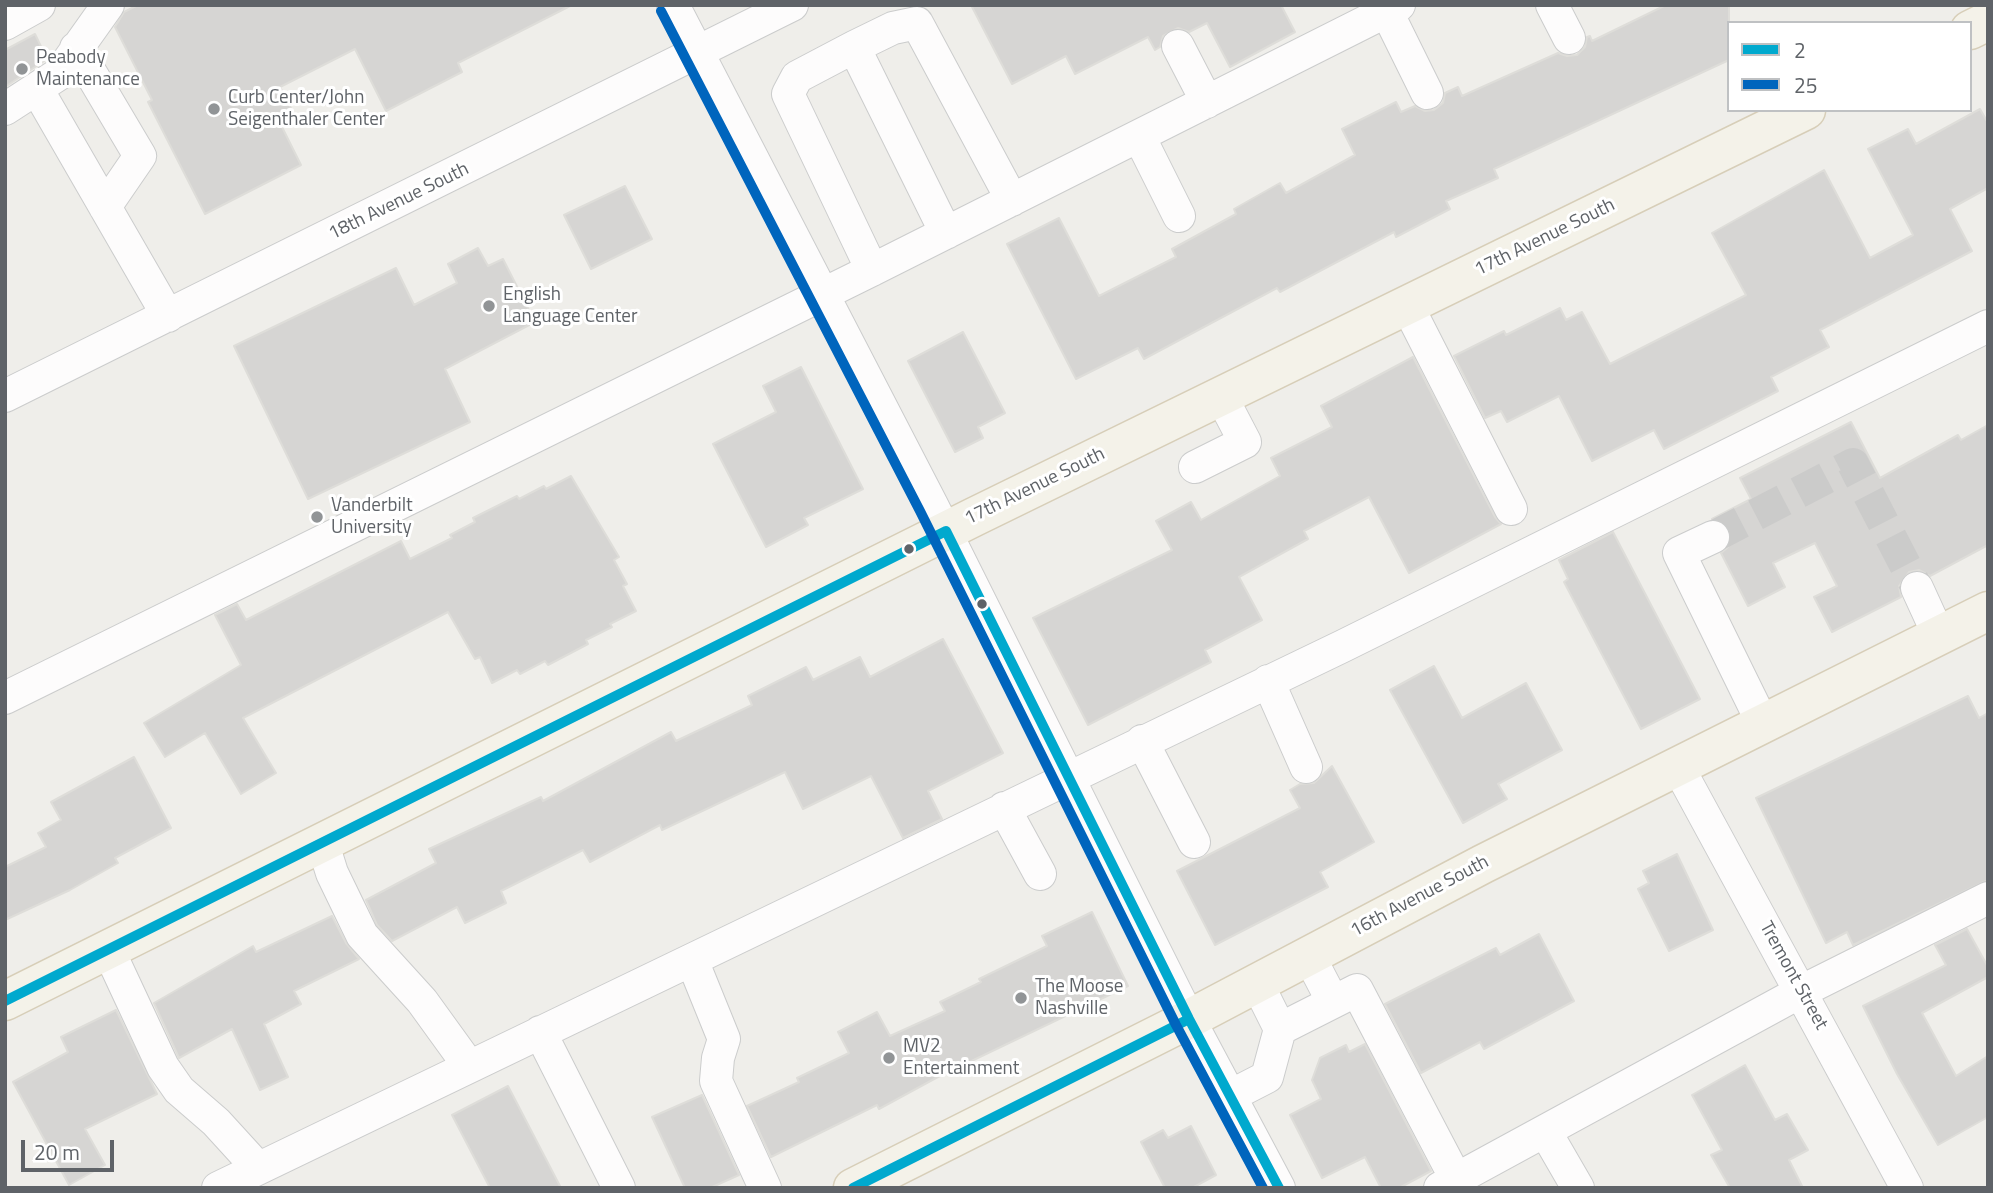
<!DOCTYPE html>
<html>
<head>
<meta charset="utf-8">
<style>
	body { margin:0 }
	#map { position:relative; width:1993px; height:1193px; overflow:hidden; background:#efeeea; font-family:"Titillium Web",sans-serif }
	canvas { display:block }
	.frame { position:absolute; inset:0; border:7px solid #5f6368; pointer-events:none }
	.legend { position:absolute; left:1727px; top:21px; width:245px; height:91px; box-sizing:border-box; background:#fff; border:2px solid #bfc1c3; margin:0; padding:9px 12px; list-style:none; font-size:21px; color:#5f6368 }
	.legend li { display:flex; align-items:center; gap:14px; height:35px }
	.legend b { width:35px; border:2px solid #bfc1c3 }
	.scale { position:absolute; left:21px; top:1140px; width:93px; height:32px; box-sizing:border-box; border:4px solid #5f6368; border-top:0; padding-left:9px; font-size:21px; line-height:24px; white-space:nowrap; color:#5f6368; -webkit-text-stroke:5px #fff; paint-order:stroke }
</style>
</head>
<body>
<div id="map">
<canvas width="1993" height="1193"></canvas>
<div class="frame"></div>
<ul class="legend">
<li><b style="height:9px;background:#00a9ce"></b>2</li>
<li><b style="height:9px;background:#0065bd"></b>25</li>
</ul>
<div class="scale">20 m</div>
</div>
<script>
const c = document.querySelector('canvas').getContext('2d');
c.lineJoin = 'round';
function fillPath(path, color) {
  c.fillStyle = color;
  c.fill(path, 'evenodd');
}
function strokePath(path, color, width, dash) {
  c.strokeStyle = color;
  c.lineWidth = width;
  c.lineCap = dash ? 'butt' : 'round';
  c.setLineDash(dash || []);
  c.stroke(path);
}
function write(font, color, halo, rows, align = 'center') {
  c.font = font + ' "Titillium Web",sans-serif';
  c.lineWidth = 6;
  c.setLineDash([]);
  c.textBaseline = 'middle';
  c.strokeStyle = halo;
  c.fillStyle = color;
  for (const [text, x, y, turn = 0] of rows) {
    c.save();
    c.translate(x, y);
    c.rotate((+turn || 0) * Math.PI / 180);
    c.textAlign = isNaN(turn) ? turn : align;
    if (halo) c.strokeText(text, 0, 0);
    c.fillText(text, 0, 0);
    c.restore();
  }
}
const building = new Path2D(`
	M138,5H572L458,63L462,72L386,111L355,49L280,87L297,120L282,127L301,165L205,214L148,102L152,100L115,27L124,12Z
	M971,5H1281L1295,32L1230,67L1207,23L1189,32L1178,28L1163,36L1160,47L1155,50L1148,37L1075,74L1066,56L1012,84Z
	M1666,5H1729V60L1494,169L1498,178L1446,201L1450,209L1396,237L1394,232L1280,292L1277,288L1144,359L1138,348L1076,379L1007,244L1059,218L1099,296L1176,257L1172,249L1236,214L1234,209L1280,183L1286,193L1355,155L1342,129L1396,102L1401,112L1415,106L1425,111L1434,110L1443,103L1445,93L1458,87L1462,96L1558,53L1567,56L1577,55L1585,47L1587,37L1590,36L1592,41Z
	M35,34L47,59L5,87V50Z
	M1980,109L1988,123V188L1950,209L1972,251L1820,330L1829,347L1771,377L1778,391L1664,449L1654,430L1592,461L1559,396L1507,422L1501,411L1485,418L1454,356L1504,331L1506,335L1560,308L1566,320L1582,312L1610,364L1746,295L1712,233L1824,170L1870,258L1913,235L1868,149L1908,129L1916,144Z
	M625,186L652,239L591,269L564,215Z
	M478,248L488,266L503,259L535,322L445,369L470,422L308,499L234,346L396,268L414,305L457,283L448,264Z
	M963,332L1005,413L978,427L983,438L955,452L908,361Z
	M1413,357L1495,517L1501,524L1409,573L1369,497L1304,531L1308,539L1239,577L1262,620L1205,650L1211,662L1088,725L1033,618L1172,550L1156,521L1191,502L1201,520L1280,476L1271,458L1332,427L1321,406Z
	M801,367L863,489L804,518L808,525L766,547L713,444L776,412L763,386Z
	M1851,422L1880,478L1958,435L1961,440L1988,425V545L1930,576L1919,570L1909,572L1899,586L1901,597L1832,632L1814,597L1837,586L1815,543L1773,563L1785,587L1748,606L1721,553L1728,547L1730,530L1723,522L1712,519L1751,499L1740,478Z
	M571,476L619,557L614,560L627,584L623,586L636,611L610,624L612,627L586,640L588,644L548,665L545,661L520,674L517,670L492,683L480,657L475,659L448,612L243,718L276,773L241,794L205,733L165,757L144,723L241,665L215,615L237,604L246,620L401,541L410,559L452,538L450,535L475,522L473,518L517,496L519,499L544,486L546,489Z
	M1613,532L1700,699L1641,729L1564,582L1568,579L1559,560Z
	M943,639L1003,753L928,791L942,819L903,838L871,776L803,809L785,772L662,830L660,825L590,862L583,850L501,891L506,903L465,923L457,907L392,941L377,925L366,900L436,863L429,849L541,797L543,801L671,732L676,741L752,705L748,696L806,667L813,680L860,657L870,677Z
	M1434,666L1462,718L1526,683L1562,750L1498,784L1507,799L1463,823L1390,690Z
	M1968,696L1979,718L1988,713V880L1853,945L1847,932L1826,943L1756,798Z
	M134,757L171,828L115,858L118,863L70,890L5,920V867L46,847L38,833L61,820L51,802Z
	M1332,766L1374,842L1320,872L1328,887L1215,945L1177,871L1300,808L1290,790L1300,784L1314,783Z
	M1677,854L1713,930L1669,951L1638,889L1649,883L1643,871Z
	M1092,912L1128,986L936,1078L879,1109L877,1105L771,1157L747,1106L799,1082L797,1078L849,1053L838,1032L877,1012L890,1036L945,1011L940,1002L981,982L979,979L1047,946L1042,936Z
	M332,916L346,943L359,959L294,991L301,1004L264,1024L288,1077L260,1090L232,1029L179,1058L154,1003L253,946L256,952Z
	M1967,929L1988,967V977L1922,1013L1956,1076L1988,1056V1117L1938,1145L1897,1074L1863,1006L1946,965L1935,945Z
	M1539,934L1574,1001L1484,1049L1480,1042L1421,1073L1385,1004L1496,948L1500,955Z
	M116,1010L157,1094L85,1129L105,1165L69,1185L13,1082L68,1052L61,1037Z
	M1365,1044L1431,1171L1399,1188H1381L1365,1157L1322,1178L1290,1115L1321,1099L1312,1080L1320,1058L1346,1045L1349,1052Z
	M1745,1065L1775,1120L1787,1114L1808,1150L1789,1160L1803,1188H1730L1711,1155L1722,1150L1692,1095Z
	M508,1086L561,1188H490L452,1115Z
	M702,1095L739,1175L710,1188H685L652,1117Z
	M1191,1126L1216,1175L1192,1188H1165L1141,1142L1163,1130L1168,1138Z`);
fillPath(building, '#d6d5d3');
strokePath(building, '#deddd9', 2);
strokePath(new Path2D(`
	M1713,537L1853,464L1917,588`), '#cbcbca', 32, [32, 16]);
const minor = new Path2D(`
	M673,5L932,505L1189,1019L1279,1188
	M1552,5L1569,38
	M1387,12L1427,93
	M5,24L39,5
	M1178,46L1207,102
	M854,47L797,77L788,94L872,270
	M76,48L140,156L105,207
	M37,89L168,316
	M5,109L59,74L108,5
	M1139,136L1179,216
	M946,233L854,47L893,28L917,23L1012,200
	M1407,305L1511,509
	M5,396L792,5
	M1195,467L1245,442L1221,396
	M1713,537L1679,553L1763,724
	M1917,588L1939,636
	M1268,681L1306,767
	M5,698L872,270L1399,5
	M1142,741L1194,842
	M1677,765L1907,1188
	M1004,808L1040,874
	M322,841L332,873L362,935L422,1001L469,1066
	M108,949L163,1067L179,1090L216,1122L258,1168
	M1309,956L1333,1002
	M692,960L724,1039L718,1058L716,1081L765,1188
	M1257,983L1280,1029
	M540,1032L619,1188
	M1230,1096L1267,1077L1280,1029L1357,990L1456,1179
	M1545,1131L1578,1188
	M218,1188L1343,646L1988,326
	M1440,1188L1802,991L1988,898`);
const major = new Path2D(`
	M1970,30L1988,21
	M5,1001L974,517L1806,110
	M853,1188L1189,1019L1483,864L1988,611`);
strokePath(minor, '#cbcccc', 34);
strokePath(major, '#d7ceb8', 41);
strokePath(minor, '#fdfcfc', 32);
strokePath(major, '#f4f2e9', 38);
strokePath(new Path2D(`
	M5,1001L946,531L1189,1019L1279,1188
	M853,1188L1189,1019`), '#00a9ce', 10);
strokePath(new Path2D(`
	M661,11L920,511L1176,1025L1263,1188`), '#0065bd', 10);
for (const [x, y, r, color] of [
	[22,69,7,"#919496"],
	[214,109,7,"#919496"],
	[489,306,7,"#919496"],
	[317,517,7,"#919496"],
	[909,549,6,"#5f6368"],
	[982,604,6,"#5f6368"],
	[1021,998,7,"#919496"],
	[889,1058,7,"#919496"]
]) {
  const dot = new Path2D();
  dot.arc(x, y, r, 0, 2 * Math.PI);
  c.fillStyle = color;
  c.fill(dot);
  strokePath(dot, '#fff', 2.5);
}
write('19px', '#5f6368', '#fff', [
	["Peabody",36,58],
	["Maintenance",36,80],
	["Curb Center/John",228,98],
	["Seigenthaler Center",228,120],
	["English",503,295],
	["Language Center",503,317],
	["Vanderbilt",331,506],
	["University",331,528],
	["The Moose",1035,987],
	["Nashville",1035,1009],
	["MV2",903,1047],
	["Entertainment",903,1069]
], 'left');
write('19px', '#5f6368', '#fff', [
	["18th Avenue South",399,202,-26],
	["17th Avenue South",1545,238,-26],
	["17th Avenue South",1035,487,-26],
	["16th Avenue South",1420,897,-28],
	["Tremont Street",1793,976,61]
]);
</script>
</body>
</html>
